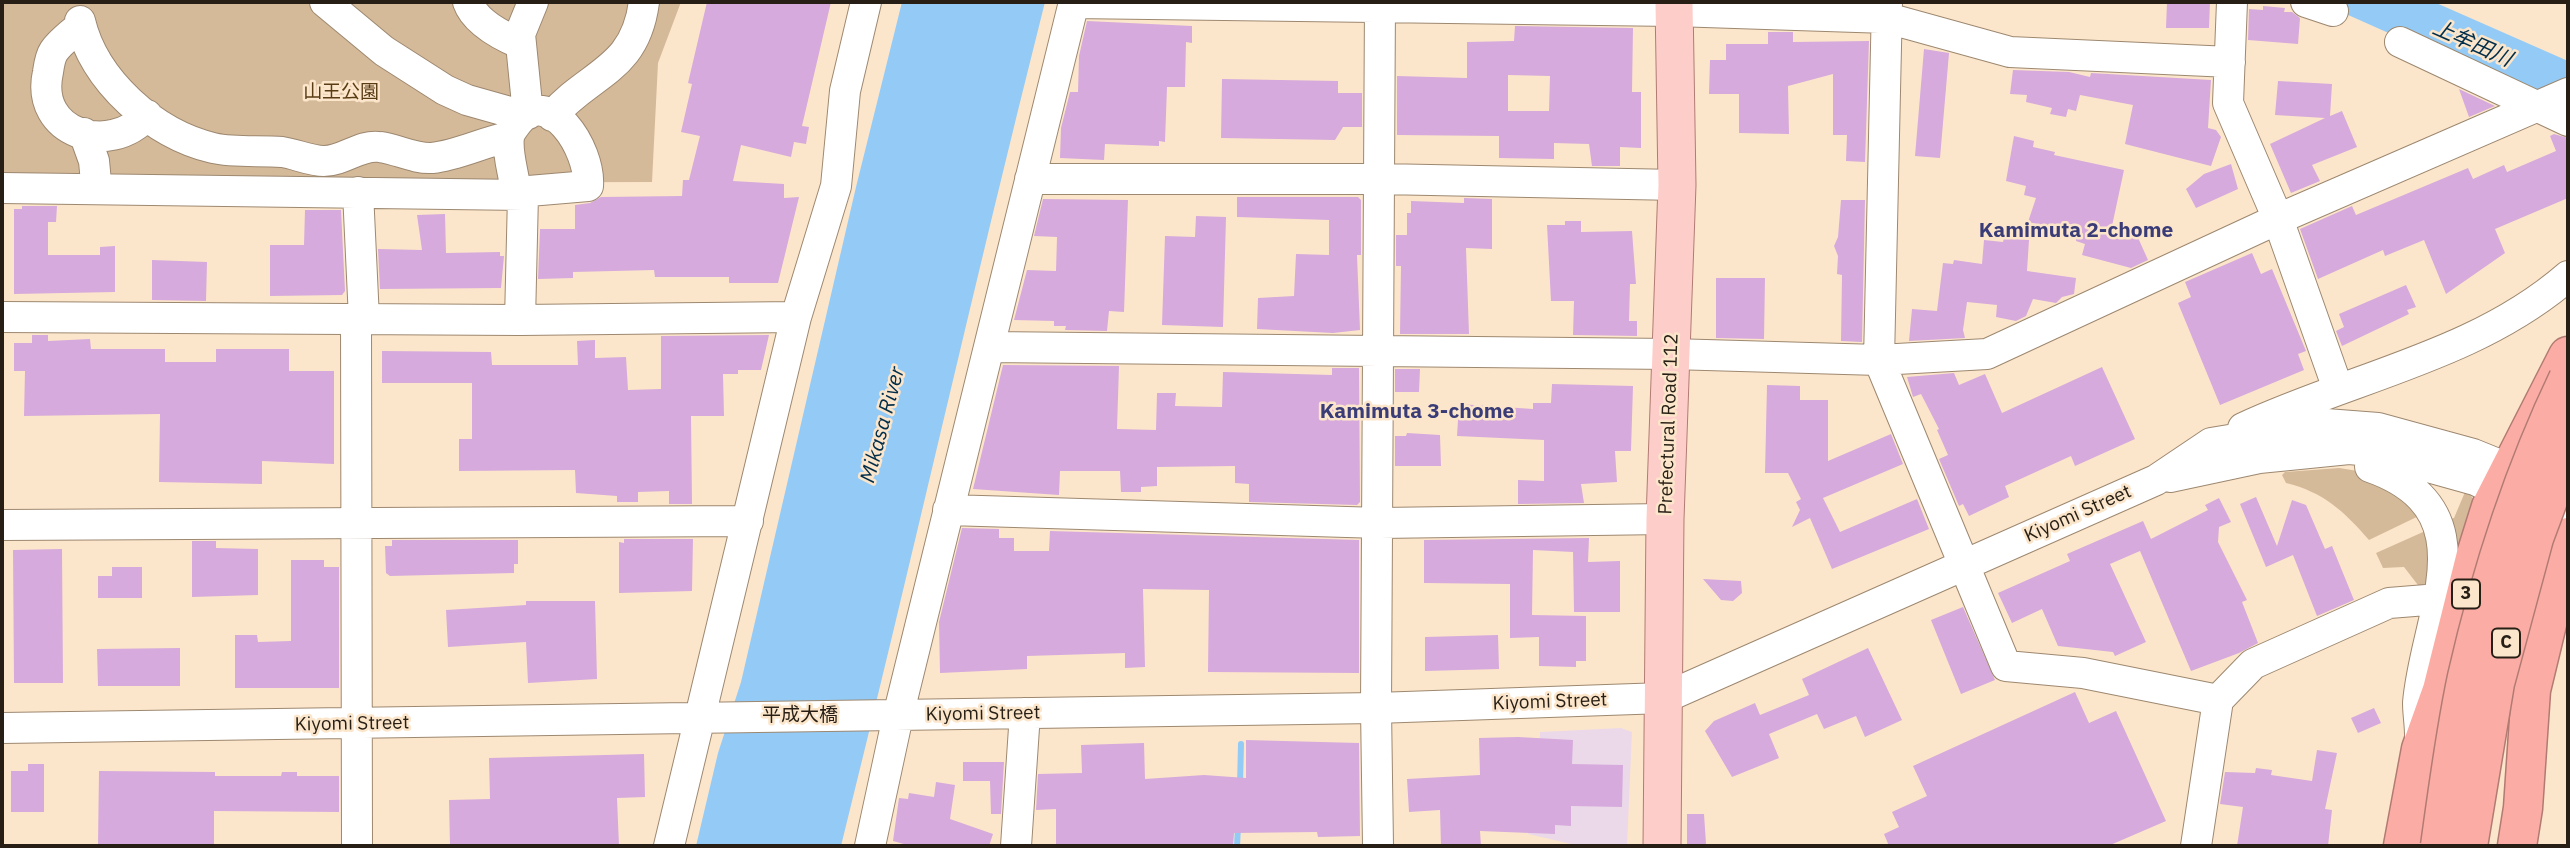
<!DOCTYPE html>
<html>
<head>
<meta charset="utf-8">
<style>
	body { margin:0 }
	#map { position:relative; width:2570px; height:848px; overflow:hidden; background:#fce6cb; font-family:"IBM Plex Sans",sans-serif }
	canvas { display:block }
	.frame { position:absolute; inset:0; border:4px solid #271f15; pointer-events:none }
</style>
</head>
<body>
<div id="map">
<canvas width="2570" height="848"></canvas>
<div class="frame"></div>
</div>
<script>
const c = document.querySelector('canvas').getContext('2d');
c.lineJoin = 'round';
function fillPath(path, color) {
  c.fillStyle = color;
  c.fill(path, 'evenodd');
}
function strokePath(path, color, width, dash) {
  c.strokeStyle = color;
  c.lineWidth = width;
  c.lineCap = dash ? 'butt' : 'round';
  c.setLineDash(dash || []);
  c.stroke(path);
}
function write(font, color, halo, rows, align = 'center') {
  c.font = font + ' "IBM Plex Sans","Noto Sans JP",sans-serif';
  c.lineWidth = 5;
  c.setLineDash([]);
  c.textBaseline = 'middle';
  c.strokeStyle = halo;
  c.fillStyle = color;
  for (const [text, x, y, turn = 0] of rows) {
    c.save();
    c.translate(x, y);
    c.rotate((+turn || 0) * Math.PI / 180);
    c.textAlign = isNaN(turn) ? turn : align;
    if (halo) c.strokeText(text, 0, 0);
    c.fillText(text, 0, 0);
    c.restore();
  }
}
fillPath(new Path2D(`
	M1621,728L1632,732L1627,846H1580L1528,834L1538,785L1540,732Z`), '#ebd9ea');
fillPath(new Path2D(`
	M2,2H681L658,63L652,182L12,184L2,174Z
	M2339,468L2358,471L2425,513L2369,540C2344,511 2323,492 2286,483L2282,475L2285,472Z
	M2465,492H2468L2475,501L2456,550L2450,519L2454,518Z
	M2432,528V582L2421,589L2404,567L2383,568L2376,553Z`), '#d5ba99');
fillPath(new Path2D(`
	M902,2H1045C974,283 911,565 841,846H696L718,753L741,682L856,187Z
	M2319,2H2434L2568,61V113Z`), '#94cbf6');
strokePath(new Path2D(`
	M1240,785L1241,744
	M1237,846L1238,827`), '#94cbf6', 6);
fillPath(new Path2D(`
	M707,2H831L802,126L809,127L806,144L794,142L791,157L741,145L733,181L784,184V198L799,197L778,283H729V277H655L654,270L573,272V278L538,279L540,229H575V205L590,203L601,197L682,196L683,180H689L700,136L681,132L692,84L688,83Z
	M2167,2H2210L2209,28H2166Z
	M2263,6L2285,8L2284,12H2292L2300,18L2298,44L2248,40L2249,9L2263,10Z
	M1087,21L1192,26V43L1186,42L1185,87H1167L1165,142L1159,141V146L1105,144L1104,160L1060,158L1061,128L1070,92H1078L1079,56Z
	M1515,26L1633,28L1632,92H1641V148L1620,147V166H1592L1589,144L1554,143V159L1499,158V136L1397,135V76L1467,78V42L1514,41ZM1508,75L1550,76L1549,111H1508Z
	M1768,32H1793V42L1869,41L1865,162L1846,161L1847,135H1833V74L1788,86L1789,134L1739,133V94H1709L1710,60H1726V44H1768Z
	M1924,49L1949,53L1940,158L1915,156Z
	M2013,70L2069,72L2090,77L2091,73L2211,80L2208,128L2216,130L2221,137L2211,166L2125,144L2133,105L2080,95L2076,111L2068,109L2066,117L2050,114L2052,108L2026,102L2027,95L2010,94Z
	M1222,79L1338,81V93H1362V127H1343L1335,140L1221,138Z
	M2278,81L2332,84L2330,116L2342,111L2357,147L2312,165L2320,181L2291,193L2270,144L2325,118L2275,115Z
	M2459,89L2495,106L2469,117Z
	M2554,134L2568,138V198L2495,229L2505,253L2446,294L2424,240L2385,256L2383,250L2318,279L2300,229L2352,206L2356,215L2468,168L2473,179L2504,165L2507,172L2556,151L2550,136Z
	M2014,136L2034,141L2033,147L2055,152L2054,155L2124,170L2112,226L2135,231L2148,260L2131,268L2082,255L2085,244L2076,241L2077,233L2028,222L2036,198L2024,195L2026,186L2006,181Z
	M2231,164L2238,189L2196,208L2186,189L2204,174Z
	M1237,197H1358L1361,200V255H1357L1360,330L1333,333L1257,329L1258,298L1294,296L1296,254L1329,255V220L1237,217Z
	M1464,198L1492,199V249L1466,248L1469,334H1400L1401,266H1396V235H1407V213H1411V201L1464,203Z
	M1043,199L1128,200L1124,312L1109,311L1107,331L1065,330L1066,326H1054V321L1014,320L1027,270L1056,271L1057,237L1034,236Z
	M1841,200H1865L1862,342L1841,341L1842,275L1837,274L1838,256L1834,246L1838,237Z
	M22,206H57L56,222H48V255H100V247L115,246V292L14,294V209H22Z
	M305,210H341L345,291L342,295L270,296V245H304Z
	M445,214L446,253L500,252V256H504L501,288L380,289L378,249L422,250L417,215Z
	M1196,216L1226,217L1223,327L1162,325L1165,236L1195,237Z
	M1565,221H1581V232L1632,231L1636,284H1630L1629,321H1637V336L1573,335L1574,301H1551L1547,225H1565Z
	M2004,238L2029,240L2027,271L2076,278L2074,294L2062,297L2056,303L2033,299L2026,316L2016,321L1996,317L1997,305L1967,302L1963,330L1965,338L1909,341L1912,309L1937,311L1943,263L1953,264L1954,260L1982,264L1984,240L2003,242Z
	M2252,253L2261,274L2272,269L2306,351L2298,354L2304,370L2220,405L2178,303L2191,297L2185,282Z
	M152,260L207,262L206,301L152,300Z
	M1716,278H1765L1764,339L1716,338Z
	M2406,285L2416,307L2407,310L2409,314L2342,346L2336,331L2344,327L2339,314Z
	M32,335H48V341L90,339L91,349H165V362H216V349H289V371H334V464L262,461V484L159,482L160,414L24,416L25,371H14V343H32Z
	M769,335L761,370H738V374H723L724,416H691L692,504H669V491L638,492V502H617V496L576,493L575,470L459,471V439H472V383H382V351L491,352L492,365H578L577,341L595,340V358L626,357L628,390L661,389V336Z
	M1003,365L1119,366L1117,429L1156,430L1157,393H1176L1175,406L1222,407L1223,372L1332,375V368H1359L1360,502L1357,505L1249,502V484L1235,483V466L1157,467V486L1141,487V492H1121L1120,471H1060L1059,495L973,489Z
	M2102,367L2135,439L2075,466L2071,456L2005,486L2009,497L1969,516L1963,504L1959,506L1939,459L1948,455L1937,430L1939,429L1921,394L1913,397L1907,377L1954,373L1959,385L1985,374L2002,413Z
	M1395,369H1420L1419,392H1395Z
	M1552,384L1633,386L1631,451H1615L1617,482L1581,484L1584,503L1518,504V480L1544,481V440L1457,436L1459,404L1533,409V403H1551Z
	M1767,385L1800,386V400H1828V461L1891,434L1903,464L1823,498L1840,532L1917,499L1929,529L1832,569L1810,518L1792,527L1800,510L1796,502L1801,499L1788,473H1765Z
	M1407,433L1440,435L1441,466H1395V436H1406Z
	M2256,497L2277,546L2292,500L2306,505L2325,549L2332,546L2354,600L2317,616L2293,555L2266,567L2240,504Z
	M2219,498L2231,522L2219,527L2218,542L2247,600L2242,602L2258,643L2239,653L2191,671L2140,551L2110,564L2146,642L2115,656L2113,652L2058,646L2042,609L2012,623L1998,593L2070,561L2067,554L2143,521L2151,539L2208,510L2205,505Z
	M962,528L999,529V538H1014V551H1049L1050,531L1359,540V673L1208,672L1209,590L1143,589L1145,667L1125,668V653L1027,656V669L940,673L939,622Z
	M1589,538L1588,562L1620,561V612H1574L1573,552L1533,550L1532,615L1586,616V661H1576V667L1539,666V637L1510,638V584L1424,583V540Z
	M624,539H693L692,591L619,593V542L624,543Z
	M392,540H518V564H514V573L390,576L386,573L385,546H392Z
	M192,541H216V548L258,549V595L192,597Z
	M62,549L63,683H14L13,550Z
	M291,560H324V567H339V688H235V635H257L258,642L291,641Z
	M112,567H142V598H98V576H112Z
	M1703,579L1741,581L1742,593L1733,601L1721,600Z
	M526,601H595L597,679L528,683L526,642L448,647L446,610L526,605Z
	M1963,607L1995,680L1961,694L1931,620Z
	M1498,635L1499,669L1425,671V637Z
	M180,648V686H98L97,649Z
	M1868,648L1902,720L1865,737L1856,716L1824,729L1817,714L1769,734L1779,758L1732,777L1705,731L1714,721L1755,703L1760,715L1809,695L1802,679Z
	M2075,692L2089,723L2116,711L2166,821L2108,846H1889L1884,834L1899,827L1892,812L1927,796L1913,766Z
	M2374,708L2381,723L2358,733L2351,718Z
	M1518,737L1573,740L1572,764L1623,765L1622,807L1571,806V826L1555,825V834L1480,831L1481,846H1441L1440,810L1409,812L1407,779L1480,775L1479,738Z
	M1246,740L1359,743L1360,836L1318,837L1317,832L1234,833L1233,846H1056V809L1036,810L1038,774L1082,773L1081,745L1144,743L1145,779L1204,775L1246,778Z
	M2317,750L2337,753L2325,809L2332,810L2328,846H2237L2243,807L2220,804L2225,772L2255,773L2256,768L2272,770L2271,775L2312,781Z
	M644,754L645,797L617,798L619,846H450L449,800L490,799L489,758Z
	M963,762H1004L1001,814H991L990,781H963Z
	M28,764H44V812H11V771H28Z
	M99,771L215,772V776H281L282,772H297V776H339V812L214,811V846H98Z
	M936,782L955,785L950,819L993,834L989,846H911L893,841L899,798L908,799L909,793L934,797Z
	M1687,814H1704L1706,844H1687Z`), '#d6aadc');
const minor = new Path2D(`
	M325,2L384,51L445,90L467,100L506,111L520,119
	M468,2C475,22 502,36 521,44
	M1887,2L1879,360L2006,666L2083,673L2218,700
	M2232,2L2228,103L2278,219L2338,389
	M2306,2L2333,11
	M1074,3L1674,11L1887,18L2010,52L2230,62
	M80,21C94,81 154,134 213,148C235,153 260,150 282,152C296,154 310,161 324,161C344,161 360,144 380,147C397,149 414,159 432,158C459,155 483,142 509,137
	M81,25C73,33 61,41 54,51C50,57 49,65 48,72C34,134 110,157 147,115
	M2400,42L2568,121
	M528,114L520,34L533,2
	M552,116C590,72 635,71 644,2
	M84,133L94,161L96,182
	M1030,179H1381L1677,185
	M514,180C512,168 507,150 509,137C510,132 514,127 517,123C548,83 591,149 588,186L529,191
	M2,188L523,195L520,320
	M358,192L364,319
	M2,317L520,320L796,317
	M356,318L357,846
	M989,347L1671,354L1879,360L1987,354L2278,219L2568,93
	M2243,428C2352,377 2476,356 2568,276
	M2371,458L2370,467C2493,510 2425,614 2418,703C2418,713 2420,724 2420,735
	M2170,477L2259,458L2349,449L2371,451L2475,480L2498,491L2514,507
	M948,510L1380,523L1665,519
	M2,525L748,521
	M2,728L1376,708L1664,698L2156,480L2211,443L2326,424L2378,428L2473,454L2510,469L2568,516
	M669,846L796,317L836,186L845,91L866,2
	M870,846L898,716L1074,2
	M1016,846L1025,713
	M1378,846L1376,708L1380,2
	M2196,846L2218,700L2253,664L2389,603L2439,599`);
const major = new Path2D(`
	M1662,846L1665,519L1677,185L1674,2`);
const highway = new Path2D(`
	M2403,846L2421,749L2442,690L2475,558L2491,507L2568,356
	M2517,846L2523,808L2531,690L2568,537`);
strokePath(minor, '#9d8870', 32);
strokePath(major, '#b17b73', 39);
strokePath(highway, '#b17b73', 41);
strokePath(minor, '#fff', 30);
strokePath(major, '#fdcec9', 37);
strokePath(highway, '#fbada5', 38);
const highwayBridge = new Path2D(`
	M2440,846C2448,790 2455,733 2467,677C2490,576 2523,473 2568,379
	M2468,846L2495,683L2534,538L2568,446`);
strokePath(highwayBridge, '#b17b73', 41, []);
strokePath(highwayBridge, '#fbada5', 38);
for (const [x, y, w] of [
	[2466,594,28],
	[2506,643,28]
]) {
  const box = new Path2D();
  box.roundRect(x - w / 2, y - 14.5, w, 29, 5);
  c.fillStyle = '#fce6cb';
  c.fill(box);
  strokePath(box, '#271f15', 2);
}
write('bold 18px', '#271f15', null, [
	["3",2466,594],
	["C",2506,643]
]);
write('19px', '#593c14', '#fce6cb', [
	["山王公園",341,93]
]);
write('19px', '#271f15', '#fce6cb', [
	["Prefectural Road 112",1669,424,-88],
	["Kiyomi Street",2078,514,-24],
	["Kiyomi Street",1550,702,-2],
	["Kiyomi Street",983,714,-1],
	["平成大橋",800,716],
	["Kiyomi Street",352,724,-1]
]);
write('italic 21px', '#012e4a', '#fce6cb', [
	["上牟田川",2472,44,24],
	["Mikasa River",883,425,-75]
]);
write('bold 21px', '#3a3c78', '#fce6cb', [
	["Kamimuta 2-chome",2076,231],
	["Kamimuta 3-chome",1417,412]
]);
</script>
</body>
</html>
